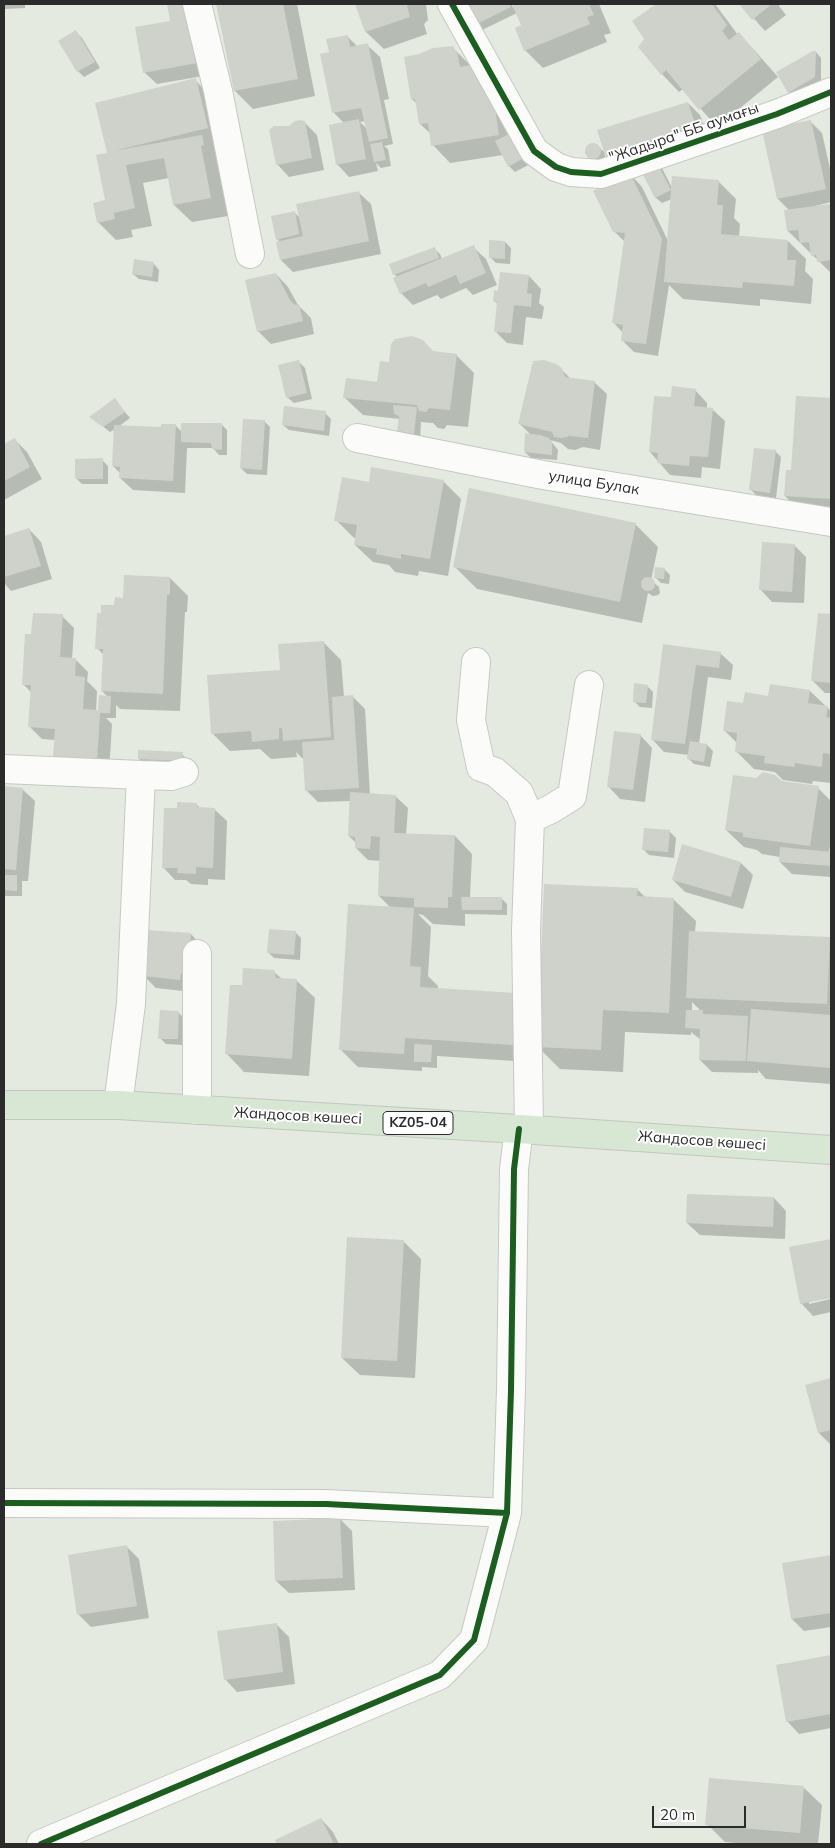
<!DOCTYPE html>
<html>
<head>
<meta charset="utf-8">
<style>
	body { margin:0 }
	#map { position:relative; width:835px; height:1848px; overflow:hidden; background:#e4eae0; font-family:Mulish,sans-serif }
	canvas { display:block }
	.frame { position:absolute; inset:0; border:5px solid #2b2b2b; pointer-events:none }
	.scale { position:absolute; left:652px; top:1806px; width:94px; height:22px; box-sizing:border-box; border:2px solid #2b2b2b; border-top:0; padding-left:6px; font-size:15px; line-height:18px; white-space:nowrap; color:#2b2b2b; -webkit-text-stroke:4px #fff; paint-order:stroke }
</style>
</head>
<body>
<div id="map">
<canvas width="835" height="1848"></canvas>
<div class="frame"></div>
<div class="scale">20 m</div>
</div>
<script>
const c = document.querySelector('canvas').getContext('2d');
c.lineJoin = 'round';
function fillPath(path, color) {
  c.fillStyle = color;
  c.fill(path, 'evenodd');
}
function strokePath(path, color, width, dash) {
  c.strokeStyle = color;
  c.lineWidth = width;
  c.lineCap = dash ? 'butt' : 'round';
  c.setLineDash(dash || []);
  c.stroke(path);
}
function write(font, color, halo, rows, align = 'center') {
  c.font = font + ' Mulish,sans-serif';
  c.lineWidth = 4;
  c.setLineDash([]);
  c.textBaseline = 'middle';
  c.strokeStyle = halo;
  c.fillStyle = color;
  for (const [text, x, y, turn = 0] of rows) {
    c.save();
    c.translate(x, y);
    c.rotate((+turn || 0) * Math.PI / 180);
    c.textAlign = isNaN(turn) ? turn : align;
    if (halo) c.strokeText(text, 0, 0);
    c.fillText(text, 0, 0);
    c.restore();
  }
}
fillPath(new Path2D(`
	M4,4H25V8L4,9Z
	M168,4H192L209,75L157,84L144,72L171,22Z
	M218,4H297L315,96L253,109L235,91Z
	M357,4H426L428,20L424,24L427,34L384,49L366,32Z
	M466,4H511L514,9L515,8L514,4H599L611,33L604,35L607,42L543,68L525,50L522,26L517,13L482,30Z
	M658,4H715L738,35L739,34L756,52L778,77L717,127L683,89L679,92L662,74L646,39L633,21Z
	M741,4H780L779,6L786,15L765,31Z
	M76,32L82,38L100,68L84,77L78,71L60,41Z
	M347,36L358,47L367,45L380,57L389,99L384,100L393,144L384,146L388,149L391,166L381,168L376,163L378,171L349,177L337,164L344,123L334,113L322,55L330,53ZM365,121L367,129L360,122Z
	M453,48L471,66L532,163L515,172L509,166L503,155L450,163L433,145L431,134L420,124L417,104L412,99Z
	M816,52L821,58V83L795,98L789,92Z
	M195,80L213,98L225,146L214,149L219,154L221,162L218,163L228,216L192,222L174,205L169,178L143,183L152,226L131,230L133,237L116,240L98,222L106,201L109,154Z
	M688,103L700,115L708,139L618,167L604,153L606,158L594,163L587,156L585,152L588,146L592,144L597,145L606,154Z
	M810,121L822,133L831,173V202L815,206L816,208L831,206V273L788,231L786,211H790L778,199L763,131Z
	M304,122L317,135L324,170L289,177L277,164L290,127Z
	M657,164L663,170L673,190L718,181L736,199L734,218L740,224L739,237L788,241L806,259L805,271L813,279L811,304L760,299V306L683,299L669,285L658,356L634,352L622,340L623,333L613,322L625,242L614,231L630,174L642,187L668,241L672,199L662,203L656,198L643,171Z
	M358,192L371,204L381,254L293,272L281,260V243L277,239L294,212L301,219Z
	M505,242L511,248L510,264L496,263L490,257Z
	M473,247L486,259L497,285L473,295L466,288L441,299L437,295L413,305L401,293L398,278L394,274L434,249L440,254L442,259Z
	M154,264L159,270L158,282L139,279L133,274Z
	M276,274L288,287L298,305L311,318L314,334L271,344L259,332L247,281Z
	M529,276L541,289L539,303L544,307L542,319L526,317L523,345L507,343L495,331L498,304L494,301L499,292Z
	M433,353L456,355L474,373L468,427L447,425L444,429L438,428L433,423L421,422L420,439L404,437L398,431L400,419L363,415L345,398L379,383L390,364Z
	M299,362L305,368L312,399L294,403L288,398Z
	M561,369L571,379L594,382L607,394L600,450L583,447L575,450L568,449L561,443L550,440L558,450L557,460L531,458L525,452L531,435L520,424Z
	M695,390L707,403V408L712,409L725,421L720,469L702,467L701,478L670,475L650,452L672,399Z
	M797,397L831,399V515L803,514L785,496L793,471Z
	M115,400L130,418L118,427L162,429L176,426L182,432L221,424L227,430V455H219L213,448H187L185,493L133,490L120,478L121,474L113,466L115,429L110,432L91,417Z
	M325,413L331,419L329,436L289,430L283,425Z
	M264,421L270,427L267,475L247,474L241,468Z
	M15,440L27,452L42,479L4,500V446Z
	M775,451L781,457L776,498L756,495L750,489Z
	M102,460L108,466V484H82L76,478Z
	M443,481L461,499L448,576L419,571L418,576L395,572L389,565L373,562L355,545L356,538H354L336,520L370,483Z
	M636,525L658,547L651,580L659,587L660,593L658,595L653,596L648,593L642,623L477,589L454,566Z
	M29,529L41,542L52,579L11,591L4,583V537Z
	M794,545L806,557L804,603L772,602L760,589Z
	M664,569L670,575L669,584L661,583L655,577Z
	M170,578L188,596L187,612H185L180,711L120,709L116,705V718H106L112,724L109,773L56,740L42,739L29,726L32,693L23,684L33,636L62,616L74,628L72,659H75L88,672L87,681L97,691L96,712H99L108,697L102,691L104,655L97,648L102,614L125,599Z
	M819,614L831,616V693H825L812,680Z
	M323,642L341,660L344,697H353L365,709L370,795L395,796L408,808L406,835L455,836L472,854L470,898H501L507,904V915L465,914V926L433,924L423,915L418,914L431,927L428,976L438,986V989L515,994L530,1062L437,1056V1068L422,1067V1071L358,1067L340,1049L391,908L379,896L381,861L368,860L356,848V843L349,836L351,801L318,802L306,790L304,758H302L296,752L297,757L271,759L260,749L230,751L212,733L282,671Z
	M664,645L720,653L733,665L731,680L708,677L699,744L707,745L713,751L710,767L694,764L688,758L689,755L664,752L652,739Z
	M771,685L810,691L831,711V783L813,781L812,784L783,780L775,772L754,769L736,751L737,743L724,730L744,705L769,697Z
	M647,686L653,692L652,708L640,707L634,701Z
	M640,735L652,748L645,802L620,799L608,786Z
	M182,754L188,760V767L145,765L139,759Z
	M781,782L818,788L831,801V838L829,853H831V877L792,874L780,862V857L762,854L757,850L744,847L726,830Z
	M4,787L22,789L35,801L28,881H22V896H4Z
	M196,804L201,809H214L227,821L225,880L208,879V885L191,884L186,880H175L163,867L178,810Z
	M670,832L676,838L674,858L649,855L643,849Z
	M683,846L741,863L753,875L743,909L685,892L673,880Z
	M637,889L646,898L673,899L696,921L695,932L830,938L831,939V1084L766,1079L758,1070V1073L712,1072L700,1060L701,1040L691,1032V1035L625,1032L623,1072L560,1069L538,1047ZM692,1002L702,1012L692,1011Z
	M295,932L301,938L300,960L274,958L268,952Z
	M191,934L203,947L192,992L156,988L144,976Z
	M274,972L282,979L297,981L315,998L309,1076L244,1072L227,1054L243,987Z
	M179,1013L185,1019L184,1045L166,1044L160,1038Z
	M774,1198L786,1211L785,1239L700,1235L687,1223Z
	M831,1240V1297L809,1301V1304L831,1299V1312L813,1316L801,1303L790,1248Z
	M403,1241L421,1259L415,1378L360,1375L342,1358Z
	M831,1380V1445L819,1433L807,1386Z
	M340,1519L352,1531L355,1590L289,1593L276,1581Z
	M127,1547L139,1559L149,1618L91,1627L79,1615L69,1556Z
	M831,1556V1627L804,1631L792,1619L783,1564Z
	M276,1624L289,1637L295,1684L237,1692L225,1679Z
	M831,1656V1728L799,1734L787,1721L777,1666Z
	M711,1780L804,1788L822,1805L818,1844H747L725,1842L707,1824Z
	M321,1819L333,1832L339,1844H278L277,1841Z`), '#0003');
fillPath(new Path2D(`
	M167,4H186L197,63L143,73L135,27L170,21Z
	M216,4H283L298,79L234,91Z
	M355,4H409L407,6L410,17L365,32Z
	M465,4H509L511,7L475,25Z
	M512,4H589L594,15L587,17L590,24L524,51L515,28L521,25Z
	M656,4H712L727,25L722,31L729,40L739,32L761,59L699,110L666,70L661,75L638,47L644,39L632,21Z
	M739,4H772L752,20Z
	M76,30L95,62L77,72L58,41Z
	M348,35L350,47L368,43L388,138L369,142L361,108L332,113L320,54L329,52L326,39Z
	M453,46L457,53L460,67L470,65L478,69L495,108L499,135L431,146L428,123L419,124L415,99L411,100L404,57L419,54L433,48Z
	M813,51H816L815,77L788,93L776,72Z
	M196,78L208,128L113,151L202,135L204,145L201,146L211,198L173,205L164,158L126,165L135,208L114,213L115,219L97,223L93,203L105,200L96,155L107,153L95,103Z
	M688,102L696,127L605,155L597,130Z
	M359,119L366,159L336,165L329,125Z
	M301,120L305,121L312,158L276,165L269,130L274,126H289L295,121Z
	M811,120L826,189L777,199L762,130Z
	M515,131L527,156L508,167L495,141Z
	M382,142L386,160L374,162L370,144Z
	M585 151a8 8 0 1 1 16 0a8 8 0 1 1-16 0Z
	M657,163L671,190L655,198L641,171Z
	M630,173L662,239L646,344L621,341L623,325L612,323L625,233L613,232L593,191Z
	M672,176L719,180L717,205H723L721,234L788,240L787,260H796L794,286L743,282L742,288L664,282Z
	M359,191L369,241L280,260L276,242L303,236L296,204Z
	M831,204V260L817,262L816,255L811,256L809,242L800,243L798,230L787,231L784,210Z
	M295,211L299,234L276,240L271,216Z
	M489,240L505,241V259L489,258Z
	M474,245L486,273L460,284L456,275L428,287L426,283L400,294L393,278Z
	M435,247L439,258L393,275L389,264Z
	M134,259L154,262L152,277L132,274Z
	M500,272L529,275L527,293L532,294L531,307L514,305L511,333L494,332L497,302L493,301L494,290L498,291Z
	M276,273L290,300L295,305L299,304L303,321L257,332L245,280Z
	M412,336L423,340L433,351L457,354L450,410L429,408L426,412L419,411L417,405L343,398L346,378L377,382L380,361L389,362L391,344L395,339Z
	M299,360L307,393L286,398L278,365Z
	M544,360L556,364L562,368L565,377L595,381L588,438L570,436L562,438L554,437L552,432L518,424L533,361Z
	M672,386L696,389L694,406L713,408L708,457L690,456L689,466L657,463L658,453L649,452L654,396L671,397Z
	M796,396L831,398V499L784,496L786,470H791Z
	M115,398L125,412L103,427L89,417Z
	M393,405L417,407L414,434L397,431L399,416L394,414Z
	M284,406L326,411L324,431L282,425Z
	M243,419L265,420L262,470L240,468Z
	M181,423H222V450L212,449L211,443L181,442Z
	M161,424H176L173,481L119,478L120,467L112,466L114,425L161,427Z
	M525,433L540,435L549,438L552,443V455L524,452Z
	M15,438L30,467L4,481V444Z
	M754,448L776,450L770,493L749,490Z
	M103,458V479H75V459Z
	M371,467L444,480L430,559L401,554V559L376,554L377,549L354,545L357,525L334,521L342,477L369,482Z
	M469,488L636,523L620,602L453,567Z
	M29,528L41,566L4,577V536Z
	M762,542L795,544L792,592L759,590Z
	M655,567L665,568L664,579L654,578Z
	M124,575L170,577V594L167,595L163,694L101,691L103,649H95L97,613H101V605H114L115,597L123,598Z
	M641 584a7 7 0 1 1 14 0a7 7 0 1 1-14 0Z
	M33,613L63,614L60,657L76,658L75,676L85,677L83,709L98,710L99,695L111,696L110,713H100L97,762L53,759L55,729L28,727L31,685H22L25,634H31Z
	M818,613L831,614V683L811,681Z
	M324,641L331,737L283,741L282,728H279V739L252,742L251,731L211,734L207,675L280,670L278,644Z
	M663,644L721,652L719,668L696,665L685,744L651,740Z
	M634,683L648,685L646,703L633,702Z
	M770,684L810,690L808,703L828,706L826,717L831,718V754L823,753L822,767L795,763L794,767L764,763L765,756L735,752L737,733L723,731L727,701L743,703L745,692L768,696Z
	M353,695L359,788L305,791L302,742L334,740L332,697Z
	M614,731L641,734L633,790L607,787Z
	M690,741L707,744L704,762L687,759Z
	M138,750L183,752V761L138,759Z
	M763,772L775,775L782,781L819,786L810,846L743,837V833L725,830L733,775L756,778Z
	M4,786L23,788L16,870L4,869Z
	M350,792L396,795L394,833L455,835L452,897H448V908L414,907V898L378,896L380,837L371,836L370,849L355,848V837L348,836Z
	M177,802L197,803V807L215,808L213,868L196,867V874L177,873L178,868H162L164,808H177Z
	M644,828L670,830L668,852L642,850Z
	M682,844L741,862L731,897L672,880Z
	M780,847L831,852V866L779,862Z
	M4,875H17V891L4,890Z
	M544,884L638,888L637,896L674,898L669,1013L603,1010L601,1050L537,1047Z
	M461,897H502V910H462Z
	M348,904L414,908L410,966L421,967L420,987L516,993L513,1045L405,1038L404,1054L339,1050Z
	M269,929L296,931L294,955L267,953Z
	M147,930L191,933L188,973H181L180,980L143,976Z
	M689,931L830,937L827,1004L686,998Z
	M243,968L274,970L276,978L297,979L292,1059L225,1054L230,985H242Z
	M751,1009L831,1015V1068L747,1061Z
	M160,1010L179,1011L178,1039H158Z
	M686,1010H703V1014L748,1016L746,1061L699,1060L700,1029L685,1028Z
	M414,1044L432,1045L431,1062H414Z
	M687,1194L774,1197L773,1227L686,1223Z
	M347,1237L404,1240L397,1361L341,1358Z
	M831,1239V1298L800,1304L789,1247Z
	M831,1378V1430L818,1433L805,1385Z
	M340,1518L343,1578L275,1581L273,1521Z
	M127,1545L137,1606L77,1615L68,1555Z
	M831,1555V1613L791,1619L782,1563Z
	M277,1623L283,1672L224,1680L217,1631Z
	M831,1655V1714L786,1722L776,1665Z
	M709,1778L804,1786L800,1833L705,1825Z
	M321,1818L334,1844H277L275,1840Z`), '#ced2cb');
const minor = new Path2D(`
	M197,4L218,91L250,254
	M452,4L534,151L556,167L571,172L601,174L777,114L831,92
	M357,438L543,475L831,522
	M476,662L471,720L481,767L495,772L519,793L530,819
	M4,769L141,775L131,1004L118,1105
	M141,775L171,776L184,772
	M197,1110V954
	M529,1129L526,930L530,819L551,809L572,796L589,685
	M4,1503L326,1504L507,1513L511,1390L514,1169L519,1129
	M41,1844L440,1675L474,1640L507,1513`);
const major = new Path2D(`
	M4,1105H118L519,1129L831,1150`);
strokePath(minor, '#c7c7c6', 30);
strokePath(major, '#c3c5c1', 30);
strokePath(minor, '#fbfcfa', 28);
strokePath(major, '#d7e7d3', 28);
strokePath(new Path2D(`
	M452,4L534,151L556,167L571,172L601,174L777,114L831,92
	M4,1503L326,1504L507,1513L511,1390L514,1169L519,1129
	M41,1844L440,1675L474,1640L507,1513`), '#1b5e20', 6);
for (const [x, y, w] of [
	[418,1123,70]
]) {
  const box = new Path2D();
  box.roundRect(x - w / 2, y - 11.5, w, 23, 4);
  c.fillStyle = '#fff';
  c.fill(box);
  strokePath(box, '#2b2b2b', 1);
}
write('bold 14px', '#2b2b2b', null, [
	["KZ05-04",418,1123]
]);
write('15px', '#2b2b2b', '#fff', [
	["\"Жадыра\" ББ аумағы",684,133,-19],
	["улица Булак",594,483,9],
	["Жандосов көшесі",298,1116,3],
	["Жандосов көшесі",702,1141,4]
]);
</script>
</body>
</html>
